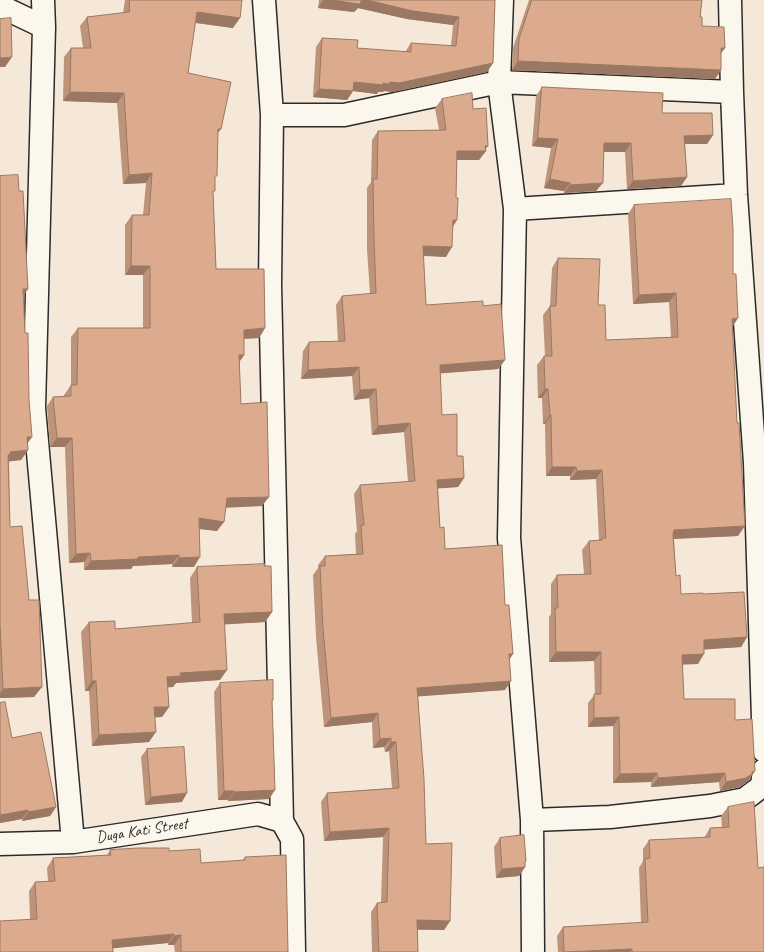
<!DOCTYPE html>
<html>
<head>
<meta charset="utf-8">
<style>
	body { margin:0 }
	canvas { display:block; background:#f5e8d9 }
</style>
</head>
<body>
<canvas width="764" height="952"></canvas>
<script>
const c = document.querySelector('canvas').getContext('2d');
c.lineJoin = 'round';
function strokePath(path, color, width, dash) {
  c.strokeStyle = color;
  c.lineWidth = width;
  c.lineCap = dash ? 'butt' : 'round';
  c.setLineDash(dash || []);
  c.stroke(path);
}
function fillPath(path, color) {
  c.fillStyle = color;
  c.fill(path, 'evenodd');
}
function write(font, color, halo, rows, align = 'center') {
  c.font = font + ' Caveat,sans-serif';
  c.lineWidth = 4;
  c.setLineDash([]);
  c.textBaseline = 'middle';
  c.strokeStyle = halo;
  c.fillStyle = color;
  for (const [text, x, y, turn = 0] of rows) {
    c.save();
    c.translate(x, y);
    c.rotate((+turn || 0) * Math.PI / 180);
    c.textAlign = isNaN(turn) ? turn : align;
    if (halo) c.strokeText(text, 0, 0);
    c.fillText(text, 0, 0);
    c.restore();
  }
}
const minor = new Path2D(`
	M43,0L44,27L34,408L73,842
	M264,0L272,115L270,284L282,821L292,839L294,952
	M502,0L499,82L515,209L509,538L532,820L533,952
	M730,0L732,92L736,195L755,463L764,751
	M0,6L44,27
	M272,115H344L499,82L732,92
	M515,209L736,195
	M532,820L610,817L710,806L745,799L762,786L764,770
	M0,844L73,842L258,814L282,821`);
strokePath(minor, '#2b2b2b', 25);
strokePath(minor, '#fbf7ec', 22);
fillPath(new Path2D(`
	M125,0H242L233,28L195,23L188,73L218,133L215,177L213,194L216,269L265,328L259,338L244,339V355L239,362L241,404L262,506L226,507L217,531L199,529L194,567H172V564L133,566L131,569L84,570V562L69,563L65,447H50L47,406L53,397L64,396V395L71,385V337L78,328H143V275H125V225L132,215H143L146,183L123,184L117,103L63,101L64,57L71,48H83L80,26L87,17L123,13Z
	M319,0H495L493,63L487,72L393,92L384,91L383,92H378L377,94L353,91L347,100L313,97L316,47L322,38L357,48L405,52L411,43L451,46L453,25L407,19L358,8L354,12L318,8Z
	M529,0H702L700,17L702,26L725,48L721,53V70L715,79L512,70L513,48Z
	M542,87L662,113L713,135L707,144H685L687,177L681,186L627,189L625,152H604L596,191L564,193V191L544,188L551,148L532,146L536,96Z
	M442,99L473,109L488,146L486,148V151L479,160H457L452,227L446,257L423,256L426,305L483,306L505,360L498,369L440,373L442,415L457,456L464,478L458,487L438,488L440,528L445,549L505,605L513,654L509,659L505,690L418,696L426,844L450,921L444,930H417L418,952H372L371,912L377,903H381L383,837L324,841L321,802L327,793L392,788L389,751L385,752L384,747L373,748L372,722L324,727L316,637L313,575L318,568V565L325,556L356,554L355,534L357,531L354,494L360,485L408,482L404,432L372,435L369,398L354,400L352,376L301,379L303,351L309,342H338L336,305L342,296L370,294L367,249V188L371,182L372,140L378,131L439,130L435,108Z
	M0,176L19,191L28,289L23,296L28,450L21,460L9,461L10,527L34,697L0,698Z
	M634,205L732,327L738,536L674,539L676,576L681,594H703L747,637L741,647L704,649L698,664H682L684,699L735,720L755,771L748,781H747L746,783L740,787L720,791L719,782L651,787V782L613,783V726L588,727V703L595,694L594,661L549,662V617L551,614V584L557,575L584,574L582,550L589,541L599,540L596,479L570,480V476H546L545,424H543L542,398H538L537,365L544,356H545L543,315L550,306L552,268L558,258L598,305L606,340L671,337L669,302L633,304L628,214Z
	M264,566L272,612L265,622L224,624L220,680L176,683L173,687H167L169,707L162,717H155L149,742L92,746L89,691H85L81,632L89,622L115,629L192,623L190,578L197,567Z
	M220,683L273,700L272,702L269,799L228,801V800H218L214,692Z
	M0,703L12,738L56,807L50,816L22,821V819L0,823Z
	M147,749L182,802L145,805L141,757Z
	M728,807L758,868L764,952H558L557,936L563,927L641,923L639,868L643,861V849L649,840L704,838L710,828L722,827L721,816Z
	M500,838L525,863V867L519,876L496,878L494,847Z
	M110,850L169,851L201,863L242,861L245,857L288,952H175L174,945H168V943L113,948V952H0V921L30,920L29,891L35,882L48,881L47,868L53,858L107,855Z`), '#bd937a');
fillPath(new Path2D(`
	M323,0H367L459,17L453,25L407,19L358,8L354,12L318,8Z
	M197,12L240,18L233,28L190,22Z
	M721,48H725L719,56Z
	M12,57L5,67H0V58Z
	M518,61L721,70L715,79L512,70Z
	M493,63L487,72L393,92L384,91L383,92H378L377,94L353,91L347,100L313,97L319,89L354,82L383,83L390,82Z
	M70,92L124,93L117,103L63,101Z
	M218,129H221L214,138Z
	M713,135L707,144H678L684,136Z
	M538,138L558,139L551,148L532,146Z
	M604,143H631L625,152H598Z
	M488,146L484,151H486L479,160H451L457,151Z
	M152,173L146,183L123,184L129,175Z
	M687,177L681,186L627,189L633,181Z
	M550,179L570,183L564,191L544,188Z
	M603,183L596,191L564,193L570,185Z
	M453,220H457L451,230Z
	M423,246L452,247L446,257L416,255Z
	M131,266H150L143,275H125Z
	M23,289H28L21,299Z
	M676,293L669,302L633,304L639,295Z
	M738,318L732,328V319Z
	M265,328L259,338L237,339L244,330Z
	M239,355H244L238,364Z
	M505,360L498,369L433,374L440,365Z
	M359,367L352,376L301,379L308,370Z
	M376,389L369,398L354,400L360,390Z
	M545,389H548L542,398H538Z
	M550,415H551L545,424H543Z
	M410,423L404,432L372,435L378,426Z
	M27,437H32L25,447Z
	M57,438H72L65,447H50Z
	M28,450L21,460L6,462L10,452Z
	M552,467H576L570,476H546Z
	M602,470L596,479L570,480L577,471Z
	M464,478L458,487L431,489L437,480Z
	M269,497L262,506L221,508L227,498Z
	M199,518L224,522L217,531L192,528Z
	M745,526L738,536L668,539L674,530Z
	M90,553L84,562L69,563L76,554Z
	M179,555L172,564L133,566L131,569L84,570L91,561L138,557Z
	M200,557L194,567H172L179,558Z
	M272,612L265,622L216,625L224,614Z
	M747,637L741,647L698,650L704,640Z
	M556,652H601L594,661L549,662Z
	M509,654H513L507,663Z
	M704,654L698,664L675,665L682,655Z
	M227,670L220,680L176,683L173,687L160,688L167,677L180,673Z
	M92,681H96L89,691H85Z
	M511,681L505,690L411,697L417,688Z
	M42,687L34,697L0,698V693L3,689Z
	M154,707H169L162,717L147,718Z
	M378,713L372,722L324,727L331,718Z
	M619,717L613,726L588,727L594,718Z
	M156,732L149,742L92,746L99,735Z
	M391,738L384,747L373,748L380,739Z
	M391,742H396L389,751L385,752Z
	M755,771L748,781H747L746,783L740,787L720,791L726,782L752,772Z
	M657,773L651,782L613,783L620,774Z
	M725,773L719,782L651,787L658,778Z
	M275,790L269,799L228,801L234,792Z
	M224,791H234L228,800H218Z
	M187,793L182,802L145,805L151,797Z
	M56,807L50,816L22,821L28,812Z
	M28,810L22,819L0,823V817L1,815Z
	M389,828L383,837L324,841L330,832Z
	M525,861H526L522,867H525L519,876L496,878L502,869Z
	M417,920L450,921L444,930L410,929Z
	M174,934L168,943L106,949L112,940Z
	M181,935L174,945H168L174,936Z
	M632,949L630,952H570Z`), '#9a7863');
const building = new Path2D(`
	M130,0H242L240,18L197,12L188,73L231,82L221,129H218L217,176H215V191H213L216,269H264L265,328L244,330V355H239L241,404L267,402L269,497L227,498L224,522L199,518L200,557L179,558V555L138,557V559L91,561L90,553L76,554L72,438H57L53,397L71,396V385H77L78,328H150V266H131L132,215H149L152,173L129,175L124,93L70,92L71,48H91L87,17L129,12Z
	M332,0H362V1H361L360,4Z
	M367,0H495L493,63L399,83L390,82L389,84L383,83V85L354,82L353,91L319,89L322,38L358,40L357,48L411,52V43L456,46L459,17L413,11Z
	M532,0H702L700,17H702V26L724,27L725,48H721V70L518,61L519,39Z
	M11,18L12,57L0,58V19Z
	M542,87L663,93L662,113H712L713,135L684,136L687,177L633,181L631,143H604L603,183L570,185V183L550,179L558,139L538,138Z
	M472,93L473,109L486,108L488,146H485L486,151H457L456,198H458L457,220H453L452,247L423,246L426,305L483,301V306L501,304L505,360L440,365L442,415L457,414V456H463L464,478L437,480L440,528L444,527L445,549L502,545L505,605H509L513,654H509L511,681L417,688L424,779L426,844L452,843L450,921L417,920L418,952H379L377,903L387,902L389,828L330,832L327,793L399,788L396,742H391V738L380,739L378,713L331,718L323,628L320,566H325V556L363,554L361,525H364L360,485L415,481L410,423L378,426L376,389L360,390L359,367L308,370L309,342L345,341L342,296L376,293L374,239L373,179H377L378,131L446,130L442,99Z
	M18,175L19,191H23L28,289H23L25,333H28L29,399L32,437H27L28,450L10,452V455H8L10,527L22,526L29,600H39L42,687L3,689L0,624V176Z
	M731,199L733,229V274H736L738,318L732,319L737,423H739L745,526L674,530L673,535L676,576L680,575L681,594L703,593V594L744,592L747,637L704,640V654L682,655L684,699H735V720L752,719L755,771L752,772V774L746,778L726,782L725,773L658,778L657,773L620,774L619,717L594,718V694H601V652H556L555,608H558L557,575L591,574L589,541L602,540V538H606L602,470L577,471L576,467H552L551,415H550L548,389H545L544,356H552L550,306H556L558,258L600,259L598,305H605L606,340L678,337L676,293L639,295L634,205Z
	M265,564L264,566H271L272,612L224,614L227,670L180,673L181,676L167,677L169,707H154L156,732L99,735L96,681H92L89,622L115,621V629L200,622L197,567Z
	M273,680V700H272L275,790L234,792V791H224L220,683Z
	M5,702L12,738L41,732L56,807L28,812V810L1,815L0,812V703Z
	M184,747L187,793L151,797L147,749Z
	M754,802L758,868L764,867V952H632V949L564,952L563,927L648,922L645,859L650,858L649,840L710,837V828L729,827L728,807Z
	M524,835L526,861H525V867L502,869L500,838Z
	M139,848H169V851L200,849L201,863L245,860V857L286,855L288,952H181V935L174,936V934L112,940L113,952H0V921L37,919L35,882L55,881L53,858L111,855L110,850Z`);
fillPath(building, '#dcab8e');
strokePath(building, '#9a7863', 1);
write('16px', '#2b2b2b', '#fbf7ec', [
	["Duga Kati Street",142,831,-9]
]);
</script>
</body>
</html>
